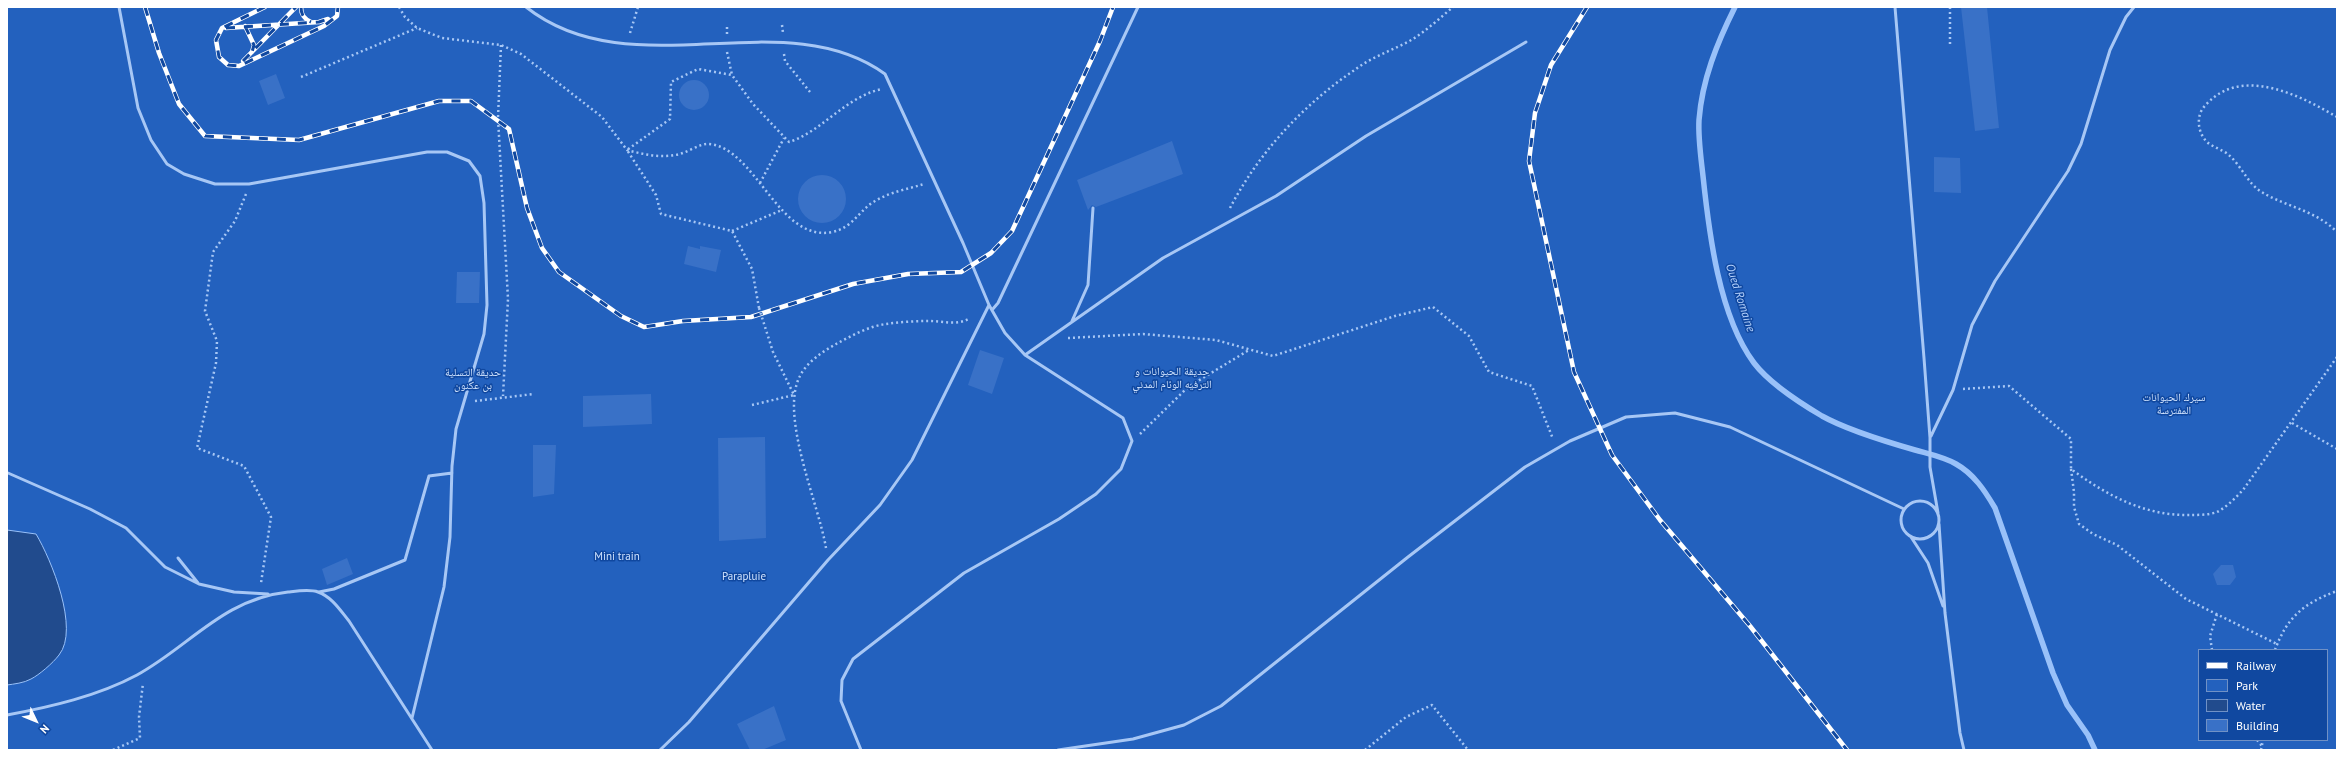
<!DOCTYPE html>
<html>
<head>
<meta charset="utf-8">
<style>
	body { margin:0 }
	#map { position:relative; width:2344px; height:757px; overflow:hidden; background:#1048a0; font-family:"PT Sans",sans-serif }
	canvas { display:block }
	.frame { position:absolute; inset:0; border:8px solid #fff; pointer-events:none }
	.legend { position:absolute; left:2198px; top:649px; width:130px; height:92px; box-sizing:border-box; background:#1048a0; border:1px solid #7091c6; margin:0; padding:5px 7px; list-style:none; font-size:12px; color:#fff }
	.legend li { display:flex; align-items:center; gap:8px; height:20px }
	.legend b { width:20px; border:1px solid #7091c6 }
	.north { position:absolute; left:16px; top:701px; width:40px; height:40px; -webkit-text-stroke:3px #1048a0; paint-order:stroke; rotate:133deg; font-size:11px; font-weight:700; line-height:16px; text-align:center; color:#fff }
	.north::after { content:''; display:block; margin:auto; width:14px; height:18px; background:#fff; clip-path:polygon(50% 0,100% 100%,50% 72%,0 100%) }
</style>
</head>
<body>
<div id="map">
<canvas width="2344" height="757"></canvas>
<div class="frame"></div>
<ul class="legend">
<li><b style="height:5px;background:#fff"></b>Railway</li>
<li><b style="height:11px;background:#2361be"></b>Park</li>
<li><b style="height:11px;background:#214b8d"></b>Water</li>
<li><b style="height:11px;background:#3971c7"></b>Building</li>
</ul>
<div class="north">N</div>
</div>
<script>
const c = document.querySelector('canvas').getContext('2d');
c.lineJoin = 'round';
function fillPath(path, color) {
  c.fillStyle = color;
  c.fill(path, 'evenodd');
}
function strokePath(path, color, width, dash) {
  c.strokeStyle = color;
  c.lineWidth = width;
  c.lineCap = dash ? 'butt' : 'round';
  c.setLineDash(dash || []);
  c.stroke(path);
}
function write(font, color, halo, rows, align = 'center') {
  c.font = font + ' "PT Sans","Noto Naskh Arabic",sans-serif';
  c.lineWidth = 3;
  c.setLineDash([]);
  c.textBaseline = 'middle';
  c.strokeStyle = halo;
  c.fillStyle = color;
  for (const [text, x, y, turn = 0] of rows) {
    c.save();
    c.translate(x, y);
    c.rotate((+turn || 0) * Math.PI / 180);
    c.textAlign = isNaN(turn) ? turn : align;
    if (halo) c.strokeText(text, 0, 0);
    c.fillText(text, 0, 0);
    c.restore();
  }
}
fillPath(new Path2D(`
	M7,7H2337V750H7ZM2199,650H2327V740H2199Z`), '#2361be');
const water = new Path2D(`
	M7,530L36,534C51,559 80,629 59,655C53,663 39,675 31,679C24,683 14,684 7,685Z`);
fillPath(water, '#214b8d');
strokePath(water, '#99c1f9', 1);
strokePath(new Path2D(`
	M1735,7C1717,43 1702,80 1699,120C1698,138 1701,158 1703,176C1709,233 1719,316 1754,363C1770,384 1800,403 1822,416C1847,430 1887,442 1915,450C1929,454 1944,457 1956,464C1974,474 1985,491 1995,508L2053,673L2067,705L2088,735L2095,750`), '#99c1f9', 5.5);
fillPath(new Path2D(`
	M1961,7H1987L1999,128L1975,131Z
	M276,74L285,98L268,105L259,81Z
	M679 95a15 15 0 1 1 30 0a15 15 0 1 1-30 0Z
	M1172,141L1183,174L1096,207L1092,205L1088,210L1077,180Z
	M1934,157L1960,158L1961,193L1934,192Z
	M798 199a24 24 0 1 1 48 0a24 24 0 1 1-48 0Z
	M688,246L700,249V246L721,250L716,272L684,264Z
	M457,272H480L479,303H456Z
	M980,350L1004,358L992,394L968,385Z
	M651,394L652,424L583,427V396Z
	M765,437L766,538L719,541L718,438Z
	M533,445H556L554,494L533,497Z
	M347,558L353,574L327,585L322,569Z
	M2221,565H2233L2236,577L2230,585H2217L2213,574Z
	M774,706L786,740L762,750H750L737,724Z`), '#3971c7');
strokePath(new Path2D(`
	M399,7L405,17L417,28L442,38L501,45L521,54L602,117L627,150C642,154 659,158 675,155C686,154 699,143 709,144C756,148 779,243 832,232C853,228 859,210 875,201C890,192 908,189 924,184
	M1950,7V45
	M782,25L783,33
	M630,33L638,7
	M727,34V26
	M501,45L498,118L508,299L503,396
	M727,52L732,75
	M784,54L785,61L810,92
	M301,77L417,28
	M2337,117C2303,97 2249,69 2213,98C2208,102 2202,108 2200,114C2197,124 2200,135 2207,142C2214,148 2224,150 2230,156C2241,166 2248,183 2260,191C2285,207 2314,209 2337,232
	M760,183L784,138
	M246,194L235,221L213,252L205,311L217,341L216,363L197,448L244,466L271,517L261,583
	M1230,208C1259,152 1304,104 1356,69C1373,56 1394,50 1413,39C1427,30 1440,18 1453,7
	M732,231L782,210
	M759,308L752,269L732,231L661,214L656,195L627,150L670,119L671,82L698,69L732,75L753,104L789,142C823,131 845,97 882,89
	M1068,338L1143,334L1216,340L1273,356L1395,316L1433,307L1469,336L1489,372L1532,386L1553,439
	M1963,389L2009,386L2071,439V469C2106,495 2145,516 2189,515C2198,515 2209,515 2217,512C2227,507 2235,498 2243,490L2337,357
	M475,401L534,394
	M752,405L794,395L773,352
	M2292,423L2337,449
	M1140,434L1188,387L1249,350
	M2071,469L2074,492V507L2079,524L2093,534L2117,545L2186,599L2277,644
	M826,548C819,505 779,415 800,376C807,362 822,352 836,344C851,336 869,326 886,324C900,322 915,321 929,321C943,321 958,326 970,318
	M2212,650L2210,636L2217,614
	M2275,650C2287,617 2304,603 2337,591
	M2257,740L2262,746
	M113,750L140,738L139,717L143,683
	M1365,750L1406,717L1432,705L1468,750
	M2261,750L2263,740`), '#a7c7f5', 2.5, [2, 3]);
strokePath(new Path2D(`
	M119,7L138,108L151,140L167,164L184,174L215,184H249L427,152H447L469,161L480,176L484,203L487,305L484,334L456,429L452,466L450,537L444,587L412,718
	M526,7C631,90 783,0 885,74L963,243L989,305L1005,333L1025,355
	M1895,7L1924,358L1930,438V467L1938,513
	M992,310L998,303L1138,7
	M1072,321L1088,285L1093,208
	M1931,436L1953,390L1972,325L1995,281L2068,171L2081,144L2110,50L2126,17L2134,7
	M8,473L90,509L126,528L165,567L199,584L234,592L268,594
	M1901 520a19 19 0 1 1 38 0a19 19 0 1 1-38 0Z
	M1939,524L1945,613L1960,733L1964,750
	M1911,537L1928,563L1943,606
	M178,558L198,583
	M319,592L334,589L405,560L429,476L452,473
	M7,715C50,707 98,696 137,675C190,646 223,599 288,592C297,591 310,589 318,592C332,597 340,610 349,621L432,750
	M660,750L689,722L828,560L880,505L912,460L989,305
	M861,750L841,701L842,680L853,659L964,573L1059,519L1096,494L1121,469L1132,441L1123,418L1025,355L1163,258L1276,196L1366,136L1526,42
	M1058,750L1133,739L1184,725L1221,706L1408,557L1525,467L1570,441L1626,417L1675,413L1730,427L1904,509`), '#a7c7f5', 3);
const rail = new Path2D(`
	M145,7L159,53L179,104L205,136L299,140L439,101H471L509,129L527,208L542,248L559,272L621,316L644,327L683,321L751,317L853,284L908,274L961,272L991,253L1012,231L1100,41L1113,7
	M265,7L222,28L216,40L219,57L228,65L239,66L324,26L337,16L338,7
	M301,7C301,15 304,19 311,22
	M1587,7L1551,65L1535,113L1529,161L1574,372L1612,455L1660,520L1750,626L1847,750
	M245,26L254,45L252,52
	M226,28L319,22L328,19
	M243,61L296,7`);
strokePath(rail, '#fff', 4.5);
strokePath(rail, '#1048a0', 3, [9]);
strokePath(new Path2D(`
	M759,308L773,352`), '#a7c7f5', 2.5, [2, 3]);
write('11px', '#d0e3fe', '#1048a0', [
	["حديقة الحيوانات و",1172,372],
	["الترفيه الوئام المدني",1172,385],
	["حديقة التسلية",473,373],
	["بن عكنون",473,386],
	["سيرك الحيوانات",2174,398],
	["المفترسة",2174,411],
	["Mini train",617,557],
	["Parapluie",744,577]
]);
write('italic 12px', '#b4d1fc', '#1048a0', [
	["Oued Romaine",1740,298,72]
]);
</script>
</body>
</html>
